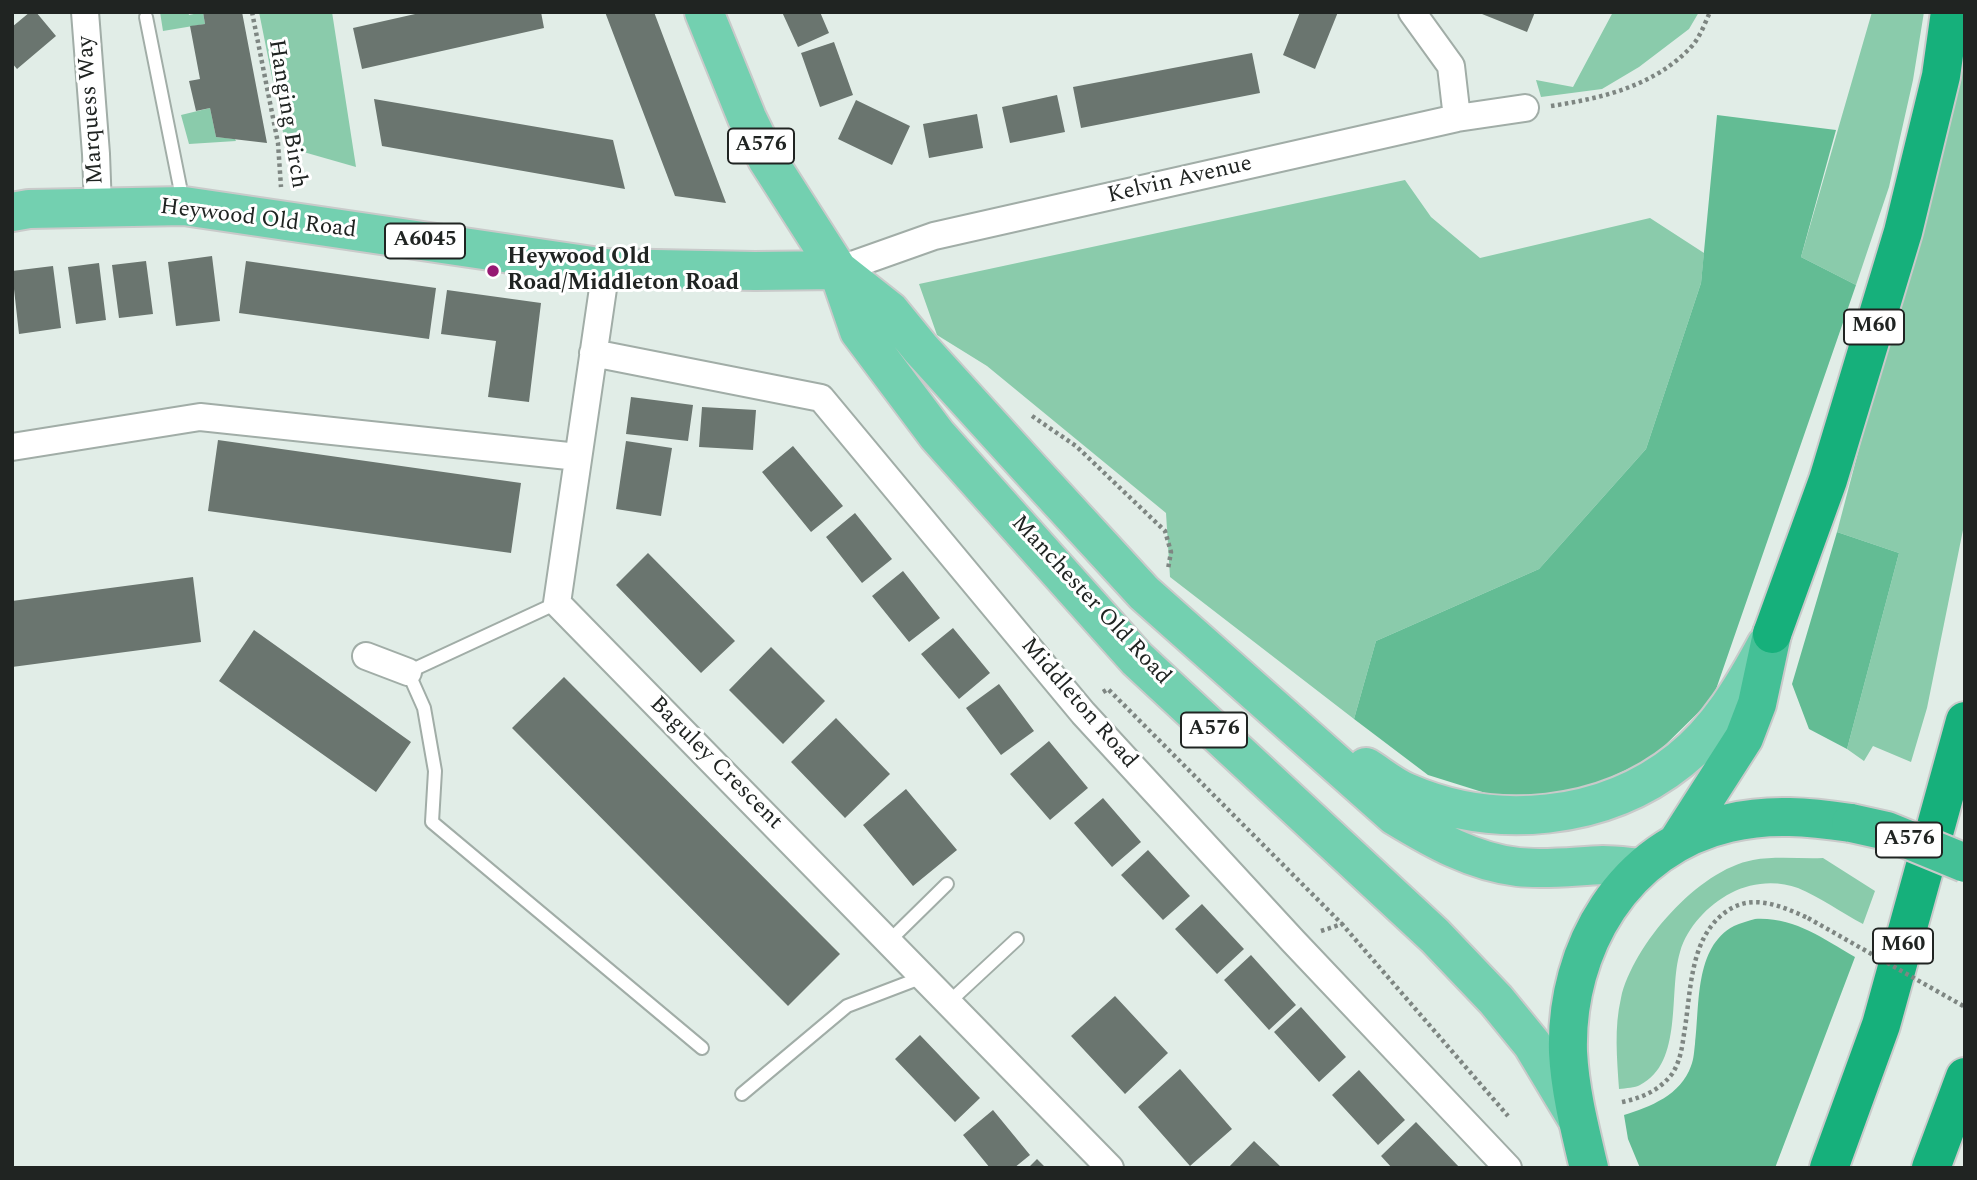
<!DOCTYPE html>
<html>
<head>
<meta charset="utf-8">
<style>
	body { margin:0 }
	#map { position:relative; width:1977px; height:1180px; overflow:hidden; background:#e1ede7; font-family:Spectral,serif }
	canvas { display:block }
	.frame { position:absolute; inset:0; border:14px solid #202422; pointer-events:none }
</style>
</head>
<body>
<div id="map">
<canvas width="1977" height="1180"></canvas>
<div class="frame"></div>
</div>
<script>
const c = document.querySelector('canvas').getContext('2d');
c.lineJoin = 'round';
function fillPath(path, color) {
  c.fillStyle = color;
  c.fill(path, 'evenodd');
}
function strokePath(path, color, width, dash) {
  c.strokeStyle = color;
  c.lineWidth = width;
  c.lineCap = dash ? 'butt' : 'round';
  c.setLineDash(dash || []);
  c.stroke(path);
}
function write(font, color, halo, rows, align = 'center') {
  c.font = font + ' Spectral,serif';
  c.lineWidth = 6;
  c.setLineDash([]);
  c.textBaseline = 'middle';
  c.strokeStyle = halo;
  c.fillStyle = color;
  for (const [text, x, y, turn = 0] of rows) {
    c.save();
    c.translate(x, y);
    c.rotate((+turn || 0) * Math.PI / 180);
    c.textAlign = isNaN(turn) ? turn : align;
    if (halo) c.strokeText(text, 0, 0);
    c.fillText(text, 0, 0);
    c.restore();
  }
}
fillPath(new Path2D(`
	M160,12H188L189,15L203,12L205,24L163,31Z
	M259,12H332L356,167L286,147Z
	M1613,12H1699L1689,29L1639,67L1602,89L1541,97L1536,80L1573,87Z
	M1872,12H1924L1913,80L1889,187L1856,285L1801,257Z
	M1965,12V520L1927,708L1911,762L1873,746L1864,761L1847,749L1899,553L1837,532L1953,93Z
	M210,108L216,137L235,139L236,141L189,144L181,115Z
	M1405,180L1431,217L1480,258L1650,218L1704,253L1701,283L1646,449L1539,569L1376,641L1354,719L1170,577L1166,513L987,366L937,335L919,284Z
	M1823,858L1875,891L1863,924C1842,913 1820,897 1798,888C1777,880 1751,882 1731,893C1708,905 1687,927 1680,952C1668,991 1684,1063 1640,1085C1635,1088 1626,1088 1619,1089C1617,1058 1614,1028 1621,998C1633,945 1698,870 1753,860C1775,856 1801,859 1823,858Z`), '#8acbab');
fillPath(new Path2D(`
	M1717,115L1836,130L1801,257L1856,285L1713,698L1652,758L1572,795L1511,801L1428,775L1354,719L1376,641L1539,569L1646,449L1701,283Z
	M1837,532L1899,553L1847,749L1809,729L1792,684Z
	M1755,919C1795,917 1821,938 1855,957L1775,1168H1640L1628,1139L1624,1115C1650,1107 1681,1095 1691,1066C1694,1059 1694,1051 1695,1044C1700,1006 1694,947 1734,926C1740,923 1748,921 1755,919Z`), '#63bc94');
fillPath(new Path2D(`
	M30,12H36L56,36L17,69L12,63V27Z
	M203,12H242L267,143L216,137L210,108L196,111L189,81L200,79L190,26L205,24Z
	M424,12H541L544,28L362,69L353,28Z
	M605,12H654L726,203L675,196Z
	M782,12H820L829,33L798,47Z
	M1300,12H1338L1315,69L1283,55Z
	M1477,12H1535L1527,32Z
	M834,42L853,95L820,107L801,53Z
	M1252,53L1260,93L1081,128L1073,87Z
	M1057,95L1065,132L1010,143L1002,107Z
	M374,99L613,140L625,189L382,146Z
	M856,100L910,126L892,165L838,139Z
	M977,114L983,148L929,158L923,124Z
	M212,256L220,321L176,326L168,262Z
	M146,261L153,314L119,318L112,265Z
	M246,261L436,288L429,339L239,313Z
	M99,263L106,320L76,324L68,267Z
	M53,266L61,328L19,334L12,271Z
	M447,290L541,303L529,402L488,397L496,341L441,334Z
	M631,397L693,405L688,441L626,434Z
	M702,407L756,410L753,450L699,447Z
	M218,440L521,483L511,553L208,511Z
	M626,441L672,448L661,516L616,509Z
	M793,446L843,506L811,532L762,472Z
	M855,513L892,559L862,583L826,537Z
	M648,553L735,641L701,673L616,585Z
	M903,571L940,618L909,642L872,596Z
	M193,577L201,642L12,667V601Z
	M953,628L990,673L959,699L921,654Z
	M254,630L411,742L376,792L219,681Z
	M771,647L825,701L783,744L729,690Z
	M564,677L840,954L788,1006L512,728Z
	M999,684L1034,731L1001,755L966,708Z
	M836,718L890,774L845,818L791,762Z
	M1049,741L1088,788L1050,820L1010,774Z
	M906,789L957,850L913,886L863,825Z
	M1103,798L1141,842L1112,867L1074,823Z
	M1148,850L1190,896L1163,920L1121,875Z
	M1202,904L1244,949L1217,974L1175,929Z
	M1251,955L1296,1005L1269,1030L1224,980Z
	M1115,996L1168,1053L1125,1094L1071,1036Z
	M1301,1007L1346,1057L1319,1082L1274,1032Z
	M920,1035L980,1098L955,1122L895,1059Z
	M1180,1069L1232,1129L1190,1166L1138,1107Z
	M1359,1070L1405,1120L1378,1145L1332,1095Z
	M993,1110L1030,1155L1014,1168H990L963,1135Z
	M1416,1122L1460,1168H1392L1381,1156Z
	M1254,1141L1282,1168H1228Z
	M1037,1159L1046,1168H1028Z`), '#6a756f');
const service = new Path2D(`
	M146,17L183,202
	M557,603L408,672L424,708L435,771L432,822L702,1048
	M889,941L947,884
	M948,1003L1017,939
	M742,1094L847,1006L923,977`);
const minor = new Path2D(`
	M85,12L96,154L98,208
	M1412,12L1451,66L1457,118
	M606,268L557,603L1110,1168
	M838,270L934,236L1457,118L1525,108
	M593,353L821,398L1083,713L1293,941L1508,1168
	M12,447L200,417L578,457
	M366,656L408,672`);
const primary = new Path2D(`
	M704,12L747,118L767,159L838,270L859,331L937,435L1137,659L1435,936L1496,1000L1532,1044L1577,1119
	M12,212L29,209L184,206L606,268L755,271L838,270
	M838,270L890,311L921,349L1030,469L1144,593L1395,816C1433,839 1473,862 1518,867C1547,870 1575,866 1603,865C1616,865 1629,867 1641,868
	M1366,767C1379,775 1392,786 1406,792C1495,831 1604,821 1680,760C1718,730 1744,686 1766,645`);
const trunk = new Path2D(`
	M1678,841L1744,738L1757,704L1772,634
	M1589,1168C1580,1130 1570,1091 1568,1052C1565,948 1624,847 1729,823C1769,813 1810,817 1851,823`);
const motorway = new Path2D(`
	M1772,634L1828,480L1903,232L1941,76L1950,12
	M1829,1168L1881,1025L1965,721
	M1931,1168L1965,1077`);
strokePath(service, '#a1ada7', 16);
strokePath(minor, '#a1ada7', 30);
strokePath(primary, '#c9caca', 42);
strokePath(trunk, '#c9caca', 42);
strokePath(motorway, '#c9caca', 42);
strokePath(new Path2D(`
	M252,12L278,143L281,187
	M1551,106C1603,98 1655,86 1692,46C1700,37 1705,23 1710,12
	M1032,416L1076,446L1165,531L1171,552L1168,569
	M1103,692L1108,689L1342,924
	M1321,931L1342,924L1508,1116
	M1622,1102C1641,1098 1659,1091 1672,1074C1680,1062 1682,1048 1684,1034C1691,994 1689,941 1723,914C1750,892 1779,905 1808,918`), '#7e8682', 4.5, [3.5, 3.5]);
strokePath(service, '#fff', 12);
strokePath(minor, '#fff', 26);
strokePath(primary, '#73d0b0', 38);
strokePath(trunk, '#44c096', 38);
strokePath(motorway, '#16b07b', 38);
const trunkBridge = new Path2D(`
	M1851,823L1887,831L1965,863`);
strokePath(trunkBridge, '#c9caca', 42, []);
strokePath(new Path2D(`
	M1808,918L1965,1007`), '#7e8682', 4.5, [3.5, 3.5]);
strokePath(trunkBridge, '#44c096', 38);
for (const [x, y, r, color] of [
	[493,271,7,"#961973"]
]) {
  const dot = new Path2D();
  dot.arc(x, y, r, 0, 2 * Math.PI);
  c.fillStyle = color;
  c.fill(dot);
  strokePath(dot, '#fff', 2.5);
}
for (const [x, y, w] of [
	[761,146,66],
	[425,241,80],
	[1874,327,60],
	[1214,730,66],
	[1909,840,66],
	[1903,946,60]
]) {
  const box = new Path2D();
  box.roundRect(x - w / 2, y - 17.5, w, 35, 5);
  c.fillStyle = '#fff';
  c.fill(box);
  strokePath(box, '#202422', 2);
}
write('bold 21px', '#202422', null, [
	["A576",761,146],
	["A6045",425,241],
	["M60",1874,327],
	["A576",1214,730],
	["A576",1909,840],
	["M60",1903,946]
]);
write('23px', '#202422', '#fff', [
	["Marquess Way",92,110,-94],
	["Hanging Birch",286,114,81],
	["Kelvin Avenue",1180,181,-13],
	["Heywood Old Road",258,220,7],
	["Manchester Old Road",1090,601,47],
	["Middleton Road",1078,704,49],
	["Baguley Crescent",715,764,45]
]);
write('bold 23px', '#202422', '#fff', [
	["Heywood Old",507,258],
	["Road/Middleton Road",507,284]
], 'left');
</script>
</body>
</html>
